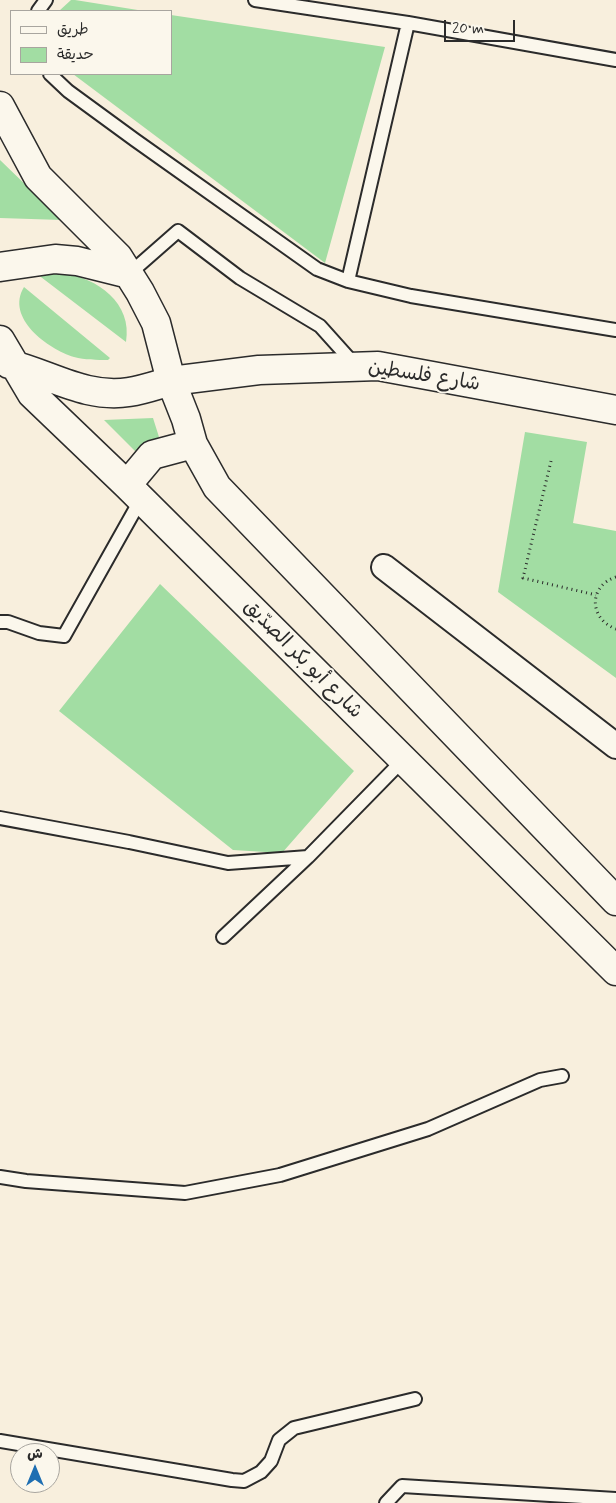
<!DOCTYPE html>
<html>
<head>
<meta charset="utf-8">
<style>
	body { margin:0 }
	#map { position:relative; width:616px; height:1503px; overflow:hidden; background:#f8efdd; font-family:Mynerve,"Playpen Sans Arabic",sans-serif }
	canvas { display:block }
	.legend { position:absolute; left:10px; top:10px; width:162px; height:65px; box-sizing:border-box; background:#fbf7ec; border:1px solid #a8a59f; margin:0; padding:6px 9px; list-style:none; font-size:15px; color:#2b2b2b }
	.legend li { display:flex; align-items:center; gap:10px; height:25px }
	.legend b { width:25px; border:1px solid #a8a59f }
	.north { position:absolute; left:10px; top:1443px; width:50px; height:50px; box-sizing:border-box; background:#fbf7ec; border:1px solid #a8a59f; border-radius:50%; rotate:0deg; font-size:14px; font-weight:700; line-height:20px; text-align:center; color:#2b2b2b }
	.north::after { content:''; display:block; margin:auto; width:18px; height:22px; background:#1f6fb2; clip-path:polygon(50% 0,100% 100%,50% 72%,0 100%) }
	.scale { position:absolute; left:444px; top:20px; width:71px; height:22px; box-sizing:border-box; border:2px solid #2b2b2b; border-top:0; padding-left:6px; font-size:15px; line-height:18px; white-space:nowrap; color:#2b2b2b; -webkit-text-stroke:4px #fbf7ec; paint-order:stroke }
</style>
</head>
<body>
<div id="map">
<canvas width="616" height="1503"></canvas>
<ul class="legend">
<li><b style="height:6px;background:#fbf7ec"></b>طريق</li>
<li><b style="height:14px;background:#a2dda3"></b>حديقة</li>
</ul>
<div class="north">ش</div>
<div class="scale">20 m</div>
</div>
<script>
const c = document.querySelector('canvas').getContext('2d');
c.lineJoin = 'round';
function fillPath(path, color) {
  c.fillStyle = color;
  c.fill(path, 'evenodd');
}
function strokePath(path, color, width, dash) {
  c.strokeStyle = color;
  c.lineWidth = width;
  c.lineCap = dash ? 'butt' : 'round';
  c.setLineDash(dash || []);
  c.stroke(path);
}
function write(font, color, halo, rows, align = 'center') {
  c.font = font + ' Mynerve,"Playpen Sans Arabic",sans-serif';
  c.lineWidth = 4;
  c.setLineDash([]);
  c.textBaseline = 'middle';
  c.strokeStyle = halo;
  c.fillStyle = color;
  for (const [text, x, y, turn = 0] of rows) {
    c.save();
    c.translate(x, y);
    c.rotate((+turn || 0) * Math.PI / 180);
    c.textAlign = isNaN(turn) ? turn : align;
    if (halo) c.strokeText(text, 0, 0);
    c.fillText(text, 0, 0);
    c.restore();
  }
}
fillPath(new Path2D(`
	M71,0H75L144,11H59Z
	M171,15L385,47L325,263L73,74H171Z
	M0,160L62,220L0,218Z
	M63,273C97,278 133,303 126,342L37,274Z
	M24,287L110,358L108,360C97,360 85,360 74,357C48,349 5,318 24,287Z
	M153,418L159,437L136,452L104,420Z
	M525,432L587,442L573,523L616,531V678L498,592Z
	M160,584L354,771L282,853L233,850L59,711Z`), '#a2dda3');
const service = new Path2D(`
	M255,0L408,23L616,60
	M38,11L46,0
	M50,74L68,91L135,140L317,269L348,281L411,296L616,330
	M129,274L178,231L240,278L320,326L355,365
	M348,281L408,23
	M0,622H8L39,633L64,636L141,499
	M0,818L129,842L228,863L308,857L403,760
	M223,937L308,857
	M0,1177L26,1181L185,1193L280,1175L428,1129L540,1080L562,1076
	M0,1441L232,1480L244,1481L261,1472L271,1461L279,1440L294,1428L415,1399
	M386,1503L402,1486L616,1499`);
const minor = new Path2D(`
	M384,567L616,746`);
const tertiary = new Path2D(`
	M171,381L259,370L378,366L616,410`);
const primary = new Path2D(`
	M0,106L38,177L118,257L140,292L156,323L171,381L186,419L193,444L217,487L616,901
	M0,267L55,259L77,261L129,274
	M0,340L32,394L127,485L616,971
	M9,364C50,374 86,399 129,392C143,390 157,385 171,381
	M127,485L152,455L193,444`);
strokePath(service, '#2b2b2b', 16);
strokePath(minor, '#2b2b2b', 28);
strokePath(tertiary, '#2b2b2b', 31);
strokePath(primary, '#2b2b2b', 31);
strokePath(new Path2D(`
	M551,461L523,578L596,595
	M616,577C588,586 589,619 616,629`), '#2b2b2b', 3, [1, 4]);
strokePath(service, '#fbf7ec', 12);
strokePath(minor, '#fbf7ec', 24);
strokePath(tertiary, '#fbf7ec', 28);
strokePath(primary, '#fbf7ec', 28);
write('20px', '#2b2b2b', '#fbf7ec', [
	["شارع فلسطين",424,377,9],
	["شارع أبو بكر الصدّيق",302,660,45]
]);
</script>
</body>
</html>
